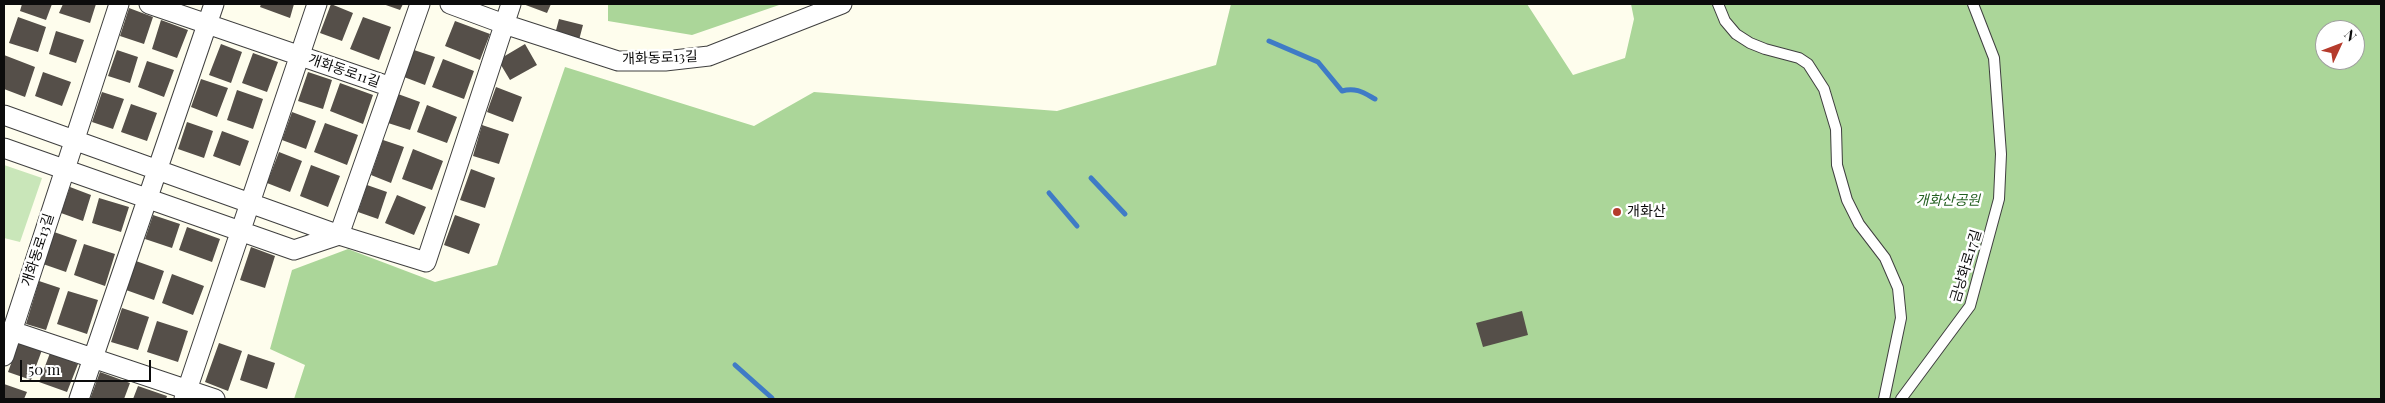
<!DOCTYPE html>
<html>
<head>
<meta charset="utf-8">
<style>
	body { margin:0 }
	#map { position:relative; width:2385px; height:403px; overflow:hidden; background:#fefded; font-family:"Playfair Display",serif }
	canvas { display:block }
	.frame { position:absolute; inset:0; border:5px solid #0c0c0c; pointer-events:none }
	.north { position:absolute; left:2315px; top:20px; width:50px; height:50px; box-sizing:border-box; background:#fff; border:1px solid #9e9e9e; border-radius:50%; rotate:47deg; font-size:14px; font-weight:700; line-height:20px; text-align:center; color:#0c0c0c }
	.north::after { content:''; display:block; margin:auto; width:18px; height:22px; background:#b53b2c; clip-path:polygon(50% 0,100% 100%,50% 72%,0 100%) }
	.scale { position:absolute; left:20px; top:360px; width:131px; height:22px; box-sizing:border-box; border:2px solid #0c0c0c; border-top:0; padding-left:6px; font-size:15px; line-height:18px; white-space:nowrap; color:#0c0c0c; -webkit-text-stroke:4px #fff; paint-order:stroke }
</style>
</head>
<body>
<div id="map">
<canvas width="2385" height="403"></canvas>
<div class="frame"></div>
<div class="north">N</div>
<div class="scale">50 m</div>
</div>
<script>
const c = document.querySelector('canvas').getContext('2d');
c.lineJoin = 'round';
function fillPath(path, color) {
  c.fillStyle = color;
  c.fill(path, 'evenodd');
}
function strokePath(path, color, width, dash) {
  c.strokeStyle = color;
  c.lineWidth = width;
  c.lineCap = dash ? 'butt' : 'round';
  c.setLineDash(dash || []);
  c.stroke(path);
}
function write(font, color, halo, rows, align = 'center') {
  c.font = font + ' "Playfair Display","Noto Sans KR",serif';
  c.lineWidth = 5;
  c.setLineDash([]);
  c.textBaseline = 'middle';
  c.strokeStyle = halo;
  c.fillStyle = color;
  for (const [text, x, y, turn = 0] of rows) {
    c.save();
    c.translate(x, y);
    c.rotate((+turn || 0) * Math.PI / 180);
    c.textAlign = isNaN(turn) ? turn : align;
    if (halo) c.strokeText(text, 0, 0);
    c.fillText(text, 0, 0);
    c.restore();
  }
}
fillPath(new Path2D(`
	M4,165L42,178L20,242L4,238Z`), '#c9e6b9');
fillPath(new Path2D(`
	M608,4H782L692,35L608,21Z
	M1231,4H1527L1573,75L1625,58L1634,19L1631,4H2381V399H294L305,365L270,349L292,270L348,249L435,282L497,265L565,67L754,126L814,92L1057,111L1216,65ZM2325,30H2355V60H2325Z`), '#abd699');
strokePath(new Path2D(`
	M1269,41L1318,62L1342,91C1356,87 1364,93 1375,99
	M1091,178L1125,214
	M1049,193L1077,226
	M735,365L772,398`), '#3f7bc6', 5);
fillPath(new Path2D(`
	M22,4H52L46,20L20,11Z
	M63,4H96L90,23L59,13Z
	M261,4H294L290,18L260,7Z
	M331,4L353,13L342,41L320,33Z
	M383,4H403L400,10Z
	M523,4H551L547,13Z
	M129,8L153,17L144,44L120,36Z
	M18,17L46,27L38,52L9,43Z
	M363,17L391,27L379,60L350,49Z
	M559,19L583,25L579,40L555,34Z
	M161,20L188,30L177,58L152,49Z
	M455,21L490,34L480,60L445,46Z
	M56,31L84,40L76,63L49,54Z
	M221,44L242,52L231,83L209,75Z
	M525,44L537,65L510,80L498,60Z
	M117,50L138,57L130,83L108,76Z
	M414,50L435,57L425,85L404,77Z
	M253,53L278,62L267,92L242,83Z
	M4,55L35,67L25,97L4,89Z
	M443,59L474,71L464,99L432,87Z
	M147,61L174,70L164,97L138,87Z
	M43,72L71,82L62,106L35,96Z
	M308,72L332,80L323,109L298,101Z
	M201,79L228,88L217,117L191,107Z
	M340,83L373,95L363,124L330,111Z
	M496,87L522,97L513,122L487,112Z
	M237,90L263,99L253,129L227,120Z
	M102,92L124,99L113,129L92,122Z
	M398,94L420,102L410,130L388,123Z
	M131,104L157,113L147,141L121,132Z
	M427,105L457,117L447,143L417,132Z
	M292,112L316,121L306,149L282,140Z
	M187,122L213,131L204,158L178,149Z
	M325,123L358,135L347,165L314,152Z
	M482,125L509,134L499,164L473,156Z
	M222,131L249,141L240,166L213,156Z
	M383,140L404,147L391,183L371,175Z
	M413,149L443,161L432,190L402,179Z
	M279,152L302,161L290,192L267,183Z
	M311,165L340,176L328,207L300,196Z
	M471,169L495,178L485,208L460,200Z
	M367,185L387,192L378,219L358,212Z
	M70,187L91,195L83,221L61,213Z
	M397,195L426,207L414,235L385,223Z
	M99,198L129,207L121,232L92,223Z
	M153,215L180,224L172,248L145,239Z
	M455,215L480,224L469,254L444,245Z
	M187,227L220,239L212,262L179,250Z
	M54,232L77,240L66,272L43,264Z
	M84,244L115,254L105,286L74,275Z
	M251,247L275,256L265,288L240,280Z
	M136,261L164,271L154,300L126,290Z
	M172,274L204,286L193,315L162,303Z
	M39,281L60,288L46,330L26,324Z
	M68,291L98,300L87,334L57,324Z
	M122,308L149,317L138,350L111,342Z
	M1522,311L1528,335L1483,347L1476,323Z
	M157,321L188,331L178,362L147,352Z
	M19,342L42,350L31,380L8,372Z
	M219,343L242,351L228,391L205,382Z
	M50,353L78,364L67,392L39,382Z
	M248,354L275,363L267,389L240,380Z
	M100,372L130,383L124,399H90Z
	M4,384L27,392L24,399H4Z
	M138,386L167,396L166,399H133Z`), '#554f49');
const lane = new Path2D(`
	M1718,4L1725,21L1736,34L1750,43L1765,49L1799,58L1808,64L1824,89L1836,129L1837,165L1847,200L1859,224L1885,258L1898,288L1901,318L1884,399
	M1901,399L1970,306L1999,199L2001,154L1994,58L1973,4`);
const street = new Path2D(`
	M149,4L391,87
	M450,4L504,24L618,61H665L709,56L842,4
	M4,115L339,235L426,262L511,4
	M4,148L294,250L339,235
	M339,235L420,4
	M12,331L215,399
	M4,356L119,4
	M79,399L214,4
	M184,399L317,4`);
strokePath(lane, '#3f3f3f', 12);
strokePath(street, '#3f3f3f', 21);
strokePath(lane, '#fff', 10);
strokePath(street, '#fff', 19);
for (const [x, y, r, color] of [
	[1617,212,5,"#b53b2c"]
]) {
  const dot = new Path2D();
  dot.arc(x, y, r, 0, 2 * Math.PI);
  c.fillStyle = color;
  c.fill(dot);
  strokePath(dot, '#fff', 2);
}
write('14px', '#0c0c0c', '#fff', [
	["개화동로13길",660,58,-2],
	["개화동로11길",344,71,19],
	["개화동로13길",38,250,-72],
	["금낭화로17길",1966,266,-73]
]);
write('italic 14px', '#246021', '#fff', [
	["개화산공원",1948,201]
]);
write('14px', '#0c0c0c', '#fff', [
	["개화산",1627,212]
], 'left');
</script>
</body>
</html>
